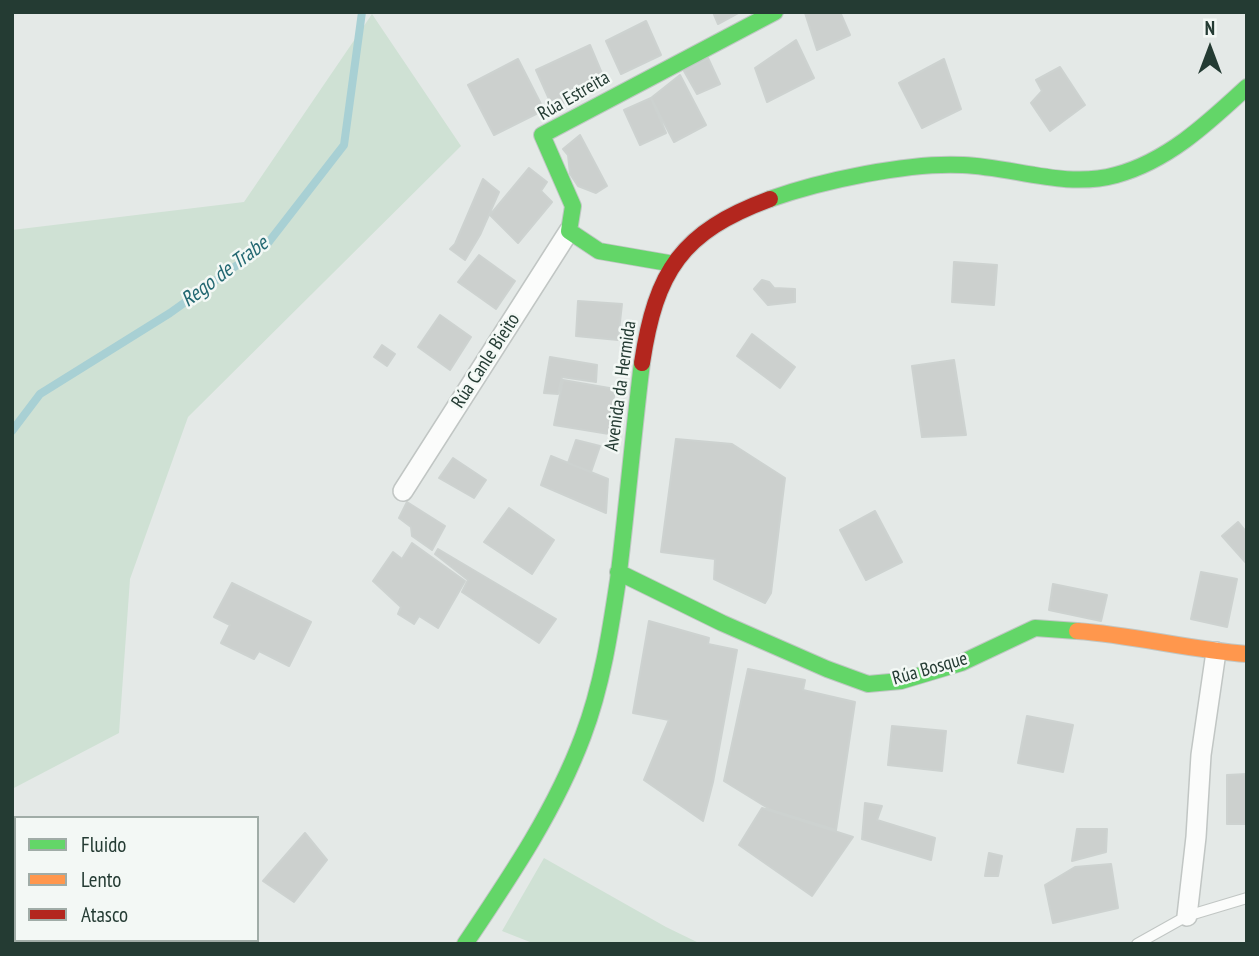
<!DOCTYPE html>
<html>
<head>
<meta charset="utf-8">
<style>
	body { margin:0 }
	#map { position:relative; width:1259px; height:956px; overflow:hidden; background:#e4e9e7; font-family:"PT Sans Narrow",sans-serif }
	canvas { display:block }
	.frame { position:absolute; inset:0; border:14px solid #243b33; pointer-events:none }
	.legend { position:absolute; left:14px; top:816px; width:245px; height:126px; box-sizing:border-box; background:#f3f8f5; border:2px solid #a0aca7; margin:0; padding:9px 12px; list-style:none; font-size:21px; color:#243b33 }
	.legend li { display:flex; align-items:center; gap:14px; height:35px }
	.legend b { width:35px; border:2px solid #a0aca7 }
	.north { position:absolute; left:1175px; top:14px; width:70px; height:70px; -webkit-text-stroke:5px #f3f8f5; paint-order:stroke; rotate:0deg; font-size:19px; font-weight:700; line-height:28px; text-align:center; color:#243b33 }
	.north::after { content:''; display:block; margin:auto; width:24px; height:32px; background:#243b33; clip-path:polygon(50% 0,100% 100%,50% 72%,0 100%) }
</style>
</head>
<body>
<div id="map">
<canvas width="1259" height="956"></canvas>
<div class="frame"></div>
<ul class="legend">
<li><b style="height:9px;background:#63d668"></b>Fluido</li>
<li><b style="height:9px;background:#ff974d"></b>Lento</li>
<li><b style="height:9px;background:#b3261e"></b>Atasco</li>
</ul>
<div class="north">N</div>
</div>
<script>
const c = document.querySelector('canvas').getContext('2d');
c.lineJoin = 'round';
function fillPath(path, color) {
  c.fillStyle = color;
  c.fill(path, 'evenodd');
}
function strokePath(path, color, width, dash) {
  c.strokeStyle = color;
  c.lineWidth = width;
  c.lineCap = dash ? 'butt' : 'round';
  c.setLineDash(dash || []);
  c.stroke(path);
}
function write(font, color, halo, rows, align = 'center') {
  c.font = font + ' "PT Sans Narrow",sans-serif';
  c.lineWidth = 5;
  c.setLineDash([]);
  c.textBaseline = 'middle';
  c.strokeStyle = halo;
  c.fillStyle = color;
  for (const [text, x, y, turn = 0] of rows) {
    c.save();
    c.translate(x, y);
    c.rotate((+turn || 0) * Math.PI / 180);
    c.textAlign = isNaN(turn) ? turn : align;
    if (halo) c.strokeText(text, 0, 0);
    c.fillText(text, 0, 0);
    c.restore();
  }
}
fillPath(new Path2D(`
	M372,14L461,146L188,417L130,579L119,733L12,789V230L244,202Z
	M544,858L666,927L701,944H535L502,931Z`), '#cfe1d4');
strokePath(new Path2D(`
	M12,431L40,394L170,313L268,243L344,145L362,12`), '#a8d0d4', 8);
const building = new Path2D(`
	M713,12H740L718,24Z
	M840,12L850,35L817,50L805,13Z
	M646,21L661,55L621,74L606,41Z
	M796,40L814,78L767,102L755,68Z
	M590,45L606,83L553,108L536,70Z
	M708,58L720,84L697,94L684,71Z
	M518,59L544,110L494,135L468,85Z
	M944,59L961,109L922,128L899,83Z
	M1060,67L1085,105L1050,131L1031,103L1042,91L1036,80Z
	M680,75L706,125L674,142L651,98Z
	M651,98L666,133L640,145L624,110Z
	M580,135L607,186L596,193L578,186L570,174L568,155L563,149Z
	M529,168L547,182L541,191L552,202L518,243L490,215Z
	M483,179L499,192L480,235L465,260L450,249L455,244Z
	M479,255L515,281L496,309L458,282Z
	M954,262L997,265L994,305L952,302Z
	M762,280L769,282L774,288L795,289V302L768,305L754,289Z
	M578,301L622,304L618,340L576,336Z
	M440,315L471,337L450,370L418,347Z
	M752,334L795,367L780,388L737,356Z
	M382,345L395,354L387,366L374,357Z
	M550,357L597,365L596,382L562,377L558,394L544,393Z
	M954,360L966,435L922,437L912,366Z
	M563,380L615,389L609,434L554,425Z
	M676,439L732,444L785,478L771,593L765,603L714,579L715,559L661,552Z
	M576,440L600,446L591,472L568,463Z
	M551,456L608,479L606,513L541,485Z
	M453,458L486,480L474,498L439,478Z
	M407,502L445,526L432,550L412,536L411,527L399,518Z
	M509,508L554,540L532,574L484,542Z
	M875,511L902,562L866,580L840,530Z
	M1238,522L1247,533V564L1222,536Z
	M412,543L465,581L438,628L419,616L414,624L398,614L401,607L373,581L393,552L402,559Z
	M438,549L556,619L539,643L462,592L468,580L435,554Z
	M1201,572L1237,579L1227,627L1191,619Z
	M232,583L311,622L289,666L259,651L254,659L221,643L230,625L214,617Z
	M1053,584L1107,595L1101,621L1049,610Z
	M649,621L709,638L708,644L737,650L713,782L703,821L644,780L669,720L633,713Z
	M748,669L805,680L803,690L855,702L836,830L771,810L724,781Z
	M1027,716L1073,725L1063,772L1018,763Z
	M892,726L946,731L942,771L888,765Z
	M1247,774V824H1227V775Z
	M865,803L882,806L877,820L935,838L931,860L862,839Z
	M762,808L853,837L812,896L739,845Z
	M1077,829H1107L1106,852L1072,861Z
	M305,833L327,860L294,902L263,881Z
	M989,853L1002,856L998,876H985Z
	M1111,864L1118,908L1053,923L1045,885L1075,867Z`);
fillPath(building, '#ccd0ce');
strokePath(building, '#cdd2d0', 2);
const lane = new Path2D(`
	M1137,944L1187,916L1247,898`);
const street = new Path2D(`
	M403,491L569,231
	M1187,916L1196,837L1201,755L1216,652`);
const fast = new Path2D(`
	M770,199C821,181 908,162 963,165C1014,167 1065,189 1116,175C1168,161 1208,123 1247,87
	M674,264L599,251L569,231L573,206L542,135L775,12
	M618,572L722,623L827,669L868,684L901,681L961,663L1035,628L1077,631
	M465,944C510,877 555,811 583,736C602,686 610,633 618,580C627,508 633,435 642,363`);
const slow = new Path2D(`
	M1077,631C1134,635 1190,650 1247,654`);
const jam = new Path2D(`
	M642,363C656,271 681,232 770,199`);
strokePath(lane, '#c1c6c4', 12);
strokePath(street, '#c1c6c4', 22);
strokePath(fast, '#c0c7c4', 18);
strokePath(slow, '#c0c7c4', 18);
strokePath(jam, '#c0c7c4', 18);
strokePath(lane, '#fbfcfb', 10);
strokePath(street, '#fbfcfb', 19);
strokePath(fast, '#63d668', 16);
strokePath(slow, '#ff974d', 16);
strokePath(jam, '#b3261e', 16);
write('19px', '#243b33', '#f3f8f5', [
	["Rúa Estreita",574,96,-30],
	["Rúa Canle Bieito",486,361,-57],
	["Avenida da Hermida",621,386,-82],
	["Rúa Bosque",930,669,-16]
]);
write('italic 21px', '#236872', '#f3f8f5', [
	["Rego de Trabe",225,272,-37]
]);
</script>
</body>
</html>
